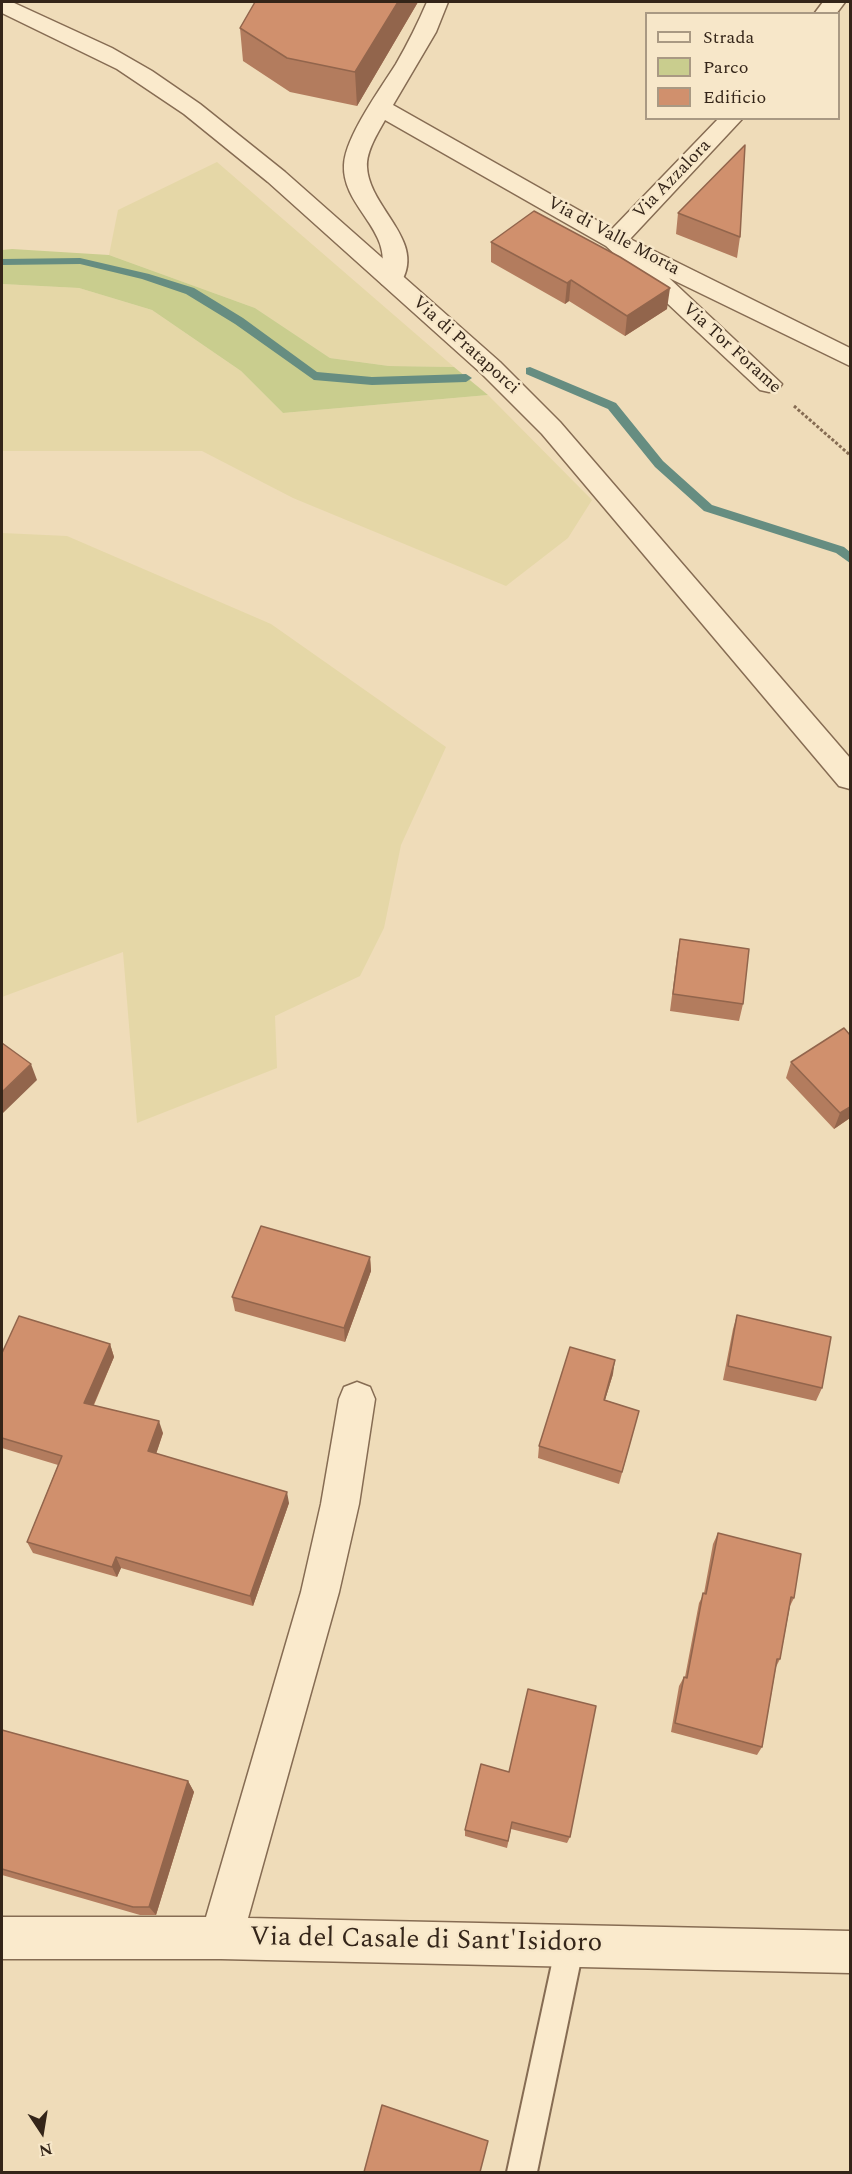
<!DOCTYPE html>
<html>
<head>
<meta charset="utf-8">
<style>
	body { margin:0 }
	#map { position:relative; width:852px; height:2174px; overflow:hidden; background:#efdcb9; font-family:Spectral,serif }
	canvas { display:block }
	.frame { position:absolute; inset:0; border:3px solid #342519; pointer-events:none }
	.legend { position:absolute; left:645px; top:12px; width:195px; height:108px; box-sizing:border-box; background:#f7e7c9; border:2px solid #a99983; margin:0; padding:8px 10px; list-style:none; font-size:18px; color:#342519 }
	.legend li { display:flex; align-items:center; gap:12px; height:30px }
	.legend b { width:30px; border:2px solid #a99983 }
	.north { position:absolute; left:12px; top:2102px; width:60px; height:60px; -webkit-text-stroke:4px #f7e7c9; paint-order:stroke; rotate:168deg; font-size:16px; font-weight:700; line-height:24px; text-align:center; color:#342519 }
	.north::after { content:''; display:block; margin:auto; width:21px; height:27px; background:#342519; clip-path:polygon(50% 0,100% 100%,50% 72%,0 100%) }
</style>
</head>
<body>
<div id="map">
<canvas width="852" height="2174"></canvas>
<div class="frame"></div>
<ul class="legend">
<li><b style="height:8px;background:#faeacc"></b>Strada</li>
<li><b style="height:16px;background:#c9cd8e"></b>Parco</li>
<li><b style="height:16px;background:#d0906d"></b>Edificio</li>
</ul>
<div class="north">N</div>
</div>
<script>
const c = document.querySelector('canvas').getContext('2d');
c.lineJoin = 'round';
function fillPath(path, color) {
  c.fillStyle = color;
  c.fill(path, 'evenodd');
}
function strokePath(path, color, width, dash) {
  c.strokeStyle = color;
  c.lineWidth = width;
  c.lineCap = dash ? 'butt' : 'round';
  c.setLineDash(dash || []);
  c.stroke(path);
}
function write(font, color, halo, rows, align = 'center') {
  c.font = font + ' Spectral,serif';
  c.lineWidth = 5;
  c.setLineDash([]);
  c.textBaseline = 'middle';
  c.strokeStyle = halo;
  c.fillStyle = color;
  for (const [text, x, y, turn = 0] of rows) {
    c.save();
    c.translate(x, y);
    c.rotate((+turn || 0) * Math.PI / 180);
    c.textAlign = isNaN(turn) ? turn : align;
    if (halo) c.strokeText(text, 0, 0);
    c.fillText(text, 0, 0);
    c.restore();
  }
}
fillPath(new Path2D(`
	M217,162L454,367L389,366L330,358L255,308L109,255L118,210Z
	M2,284L79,288L152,310L241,371L283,413L488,395L592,500L568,538L506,586L293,498L202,451H2Z
	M2,533L67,536L271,624L446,747L401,845L384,928L360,976L275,1016L277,1068L137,1123L123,952L2,997Z`), '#e5d7a7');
fillPath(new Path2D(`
	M12,249L109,255L255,308L330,358L389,366L454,367L488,395L283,413L241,371L152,310L79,288L2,284V250Z`), '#c9cd8e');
fillPath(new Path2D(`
	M80,258L149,274L194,288L243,318L317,372L372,377L466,374L472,378L466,382L372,385L314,380L235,324L186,294L142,279L80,264L2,265V259Z
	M530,367L616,403L663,461L712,505L844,547L850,552V563L836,553L704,511L655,467L608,409L526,374V368Z`), '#668d81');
const service = new Path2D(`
	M570,1931L580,1935L584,1945L537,2172H507L556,1945L560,1935Z`);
const minor = new Path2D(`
	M427,2H448L436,32L393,105L612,229L719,118H743L630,239L850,348V366L669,278L782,384L778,390L769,392L760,390L606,246L385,120C378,133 366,151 367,167C369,209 428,241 400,284L391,287L382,284L379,279C398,232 342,209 344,165C345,137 381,88 396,64C408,43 418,23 427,2Z
	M823,2H845L836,14H814Z
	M357,1382L370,1387L375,1399L359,1504L339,1592L248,1918L850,1931V1973L221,1959H2V1917H206L301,1592L321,1504L339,1399L344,1387Z`);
const tertiary = new Path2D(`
	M2,2H12L112,48L152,71L200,104L285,172L500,362L560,422L850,758V789L839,786L542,434L482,374L268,182L184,114L117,69L2,13Z`);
strokePath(service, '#866c53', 4);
strokePath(minor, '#866c53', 3);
strokePath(tertiary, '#866c53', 3);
strokePath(new Path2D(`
	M794,406L850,455`), '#866c53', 3, [3, 2]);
fillPath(service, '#faeacc');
fillPath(minor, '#faeacc');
fillPath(tertiary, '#faeacc');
fillPath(new Path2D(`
	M255,2H418L357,106L290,92L243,61L240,28Z
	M678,213L740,237L737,258L676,234Z
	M491,242L667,309L625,336L569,301L565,304L491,262Z
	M680,939L743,1004L739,1021L670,1011L677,956Z
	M791,1062L850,1118L834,1129L786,1078Z
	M370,1257L371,1271L345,1342L235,1311L232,1297Z
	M737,1315L822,1388L816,1401L723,1380L733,1329Z
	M110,1344L114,1357L94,1405L163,1433L156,1454L289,1503L253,1606L121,1568L117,1577L33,1553L27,1542L58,1465L2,1448V1353Z
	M613,1374L605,1400L639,1411L619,1484L538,1458L539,1446Z
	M718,1533L794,1598L790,1606L780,1659L776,1667L762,1747L757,1755L671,1732L679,1686L684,1677H685L699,1603L704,1593L713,1544Z
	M2,1730L188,1781L194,1792L156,1915H140L2,1875Z
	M481,1764L570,1837L567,1843L511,1829L507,1848L465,1836V1830Z`), '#b37c5e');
fillPath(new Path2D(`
	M398,2H418L357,106L355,72Z
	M571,280L569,301L565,304L567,283Z
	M670,288L667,309L625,336L627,316Z
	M31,1064L37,1080L2,1114V1092Z
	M850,1107V1118L834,1129L840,1113Z
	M370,1257L371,1271L345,1342L344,1328Z
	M110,1344L114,1357L89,1415L84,1403Z
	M615,1360L613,1374L601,1413L604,1400Z
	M159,1421L163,1433L153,1463L148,1451Z
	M287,1492L289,1503L253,1606L250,1596Z
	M116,1557L121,1568L117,1577L112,1567Z
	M188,1781L194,1792L156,1915L149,1907Z`), '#92654c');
const building = new Path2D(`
	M255,2H398L355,72L287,58L240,28Z
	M745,145L740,237L678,213Z
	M534,211L620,257L670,288L627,316L571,280L567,283L491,242Z
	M680,939L749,949L743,1004L673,994Z
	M844,1028L850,1035V1107L840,1113L791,1062Z
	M2,1043L31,1064L2,1092Z
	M261,1226L370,1257L344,1328L232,1297Z
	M737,1315L831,1337L822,1388L728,1366Z
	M19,1316L110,1344L84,1403L159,1421L148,1451L287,1492L250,1596L116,1557L112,1567L27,1542L62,1456L2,1438V1353Z
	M570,1347L615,1360L604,1400L639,1411L622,1472L539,1446Z
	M718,1533L801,1554L794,1598L791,1597L780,1659H777L762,1747L675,1723L684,1677L687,1678L703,1593L706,1594Z
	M528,1689L596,1706L570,1837L512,1822L508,1841L465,1830L481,1764L509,1772Z
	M2,1730L188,1781L149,1907H133L2,1869Z
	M382,2105L488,2141L480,2172H364Z`);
fillPath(building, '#d0906d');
strokePath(building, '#92654c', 1.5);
write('18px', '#342519', '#f7e7c9', [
	["Via Azzalora",673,180,-46],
	["Via di Valle Morta",613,237,28],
	["Via di Prataporci",465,346,42],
	["Via Tor Forame",731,349,42]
]);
write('27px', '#342519', '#f7e7c9', [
	["Via del Casale di Sant'Isidoro",426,1942,1]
]);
</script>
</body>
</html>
